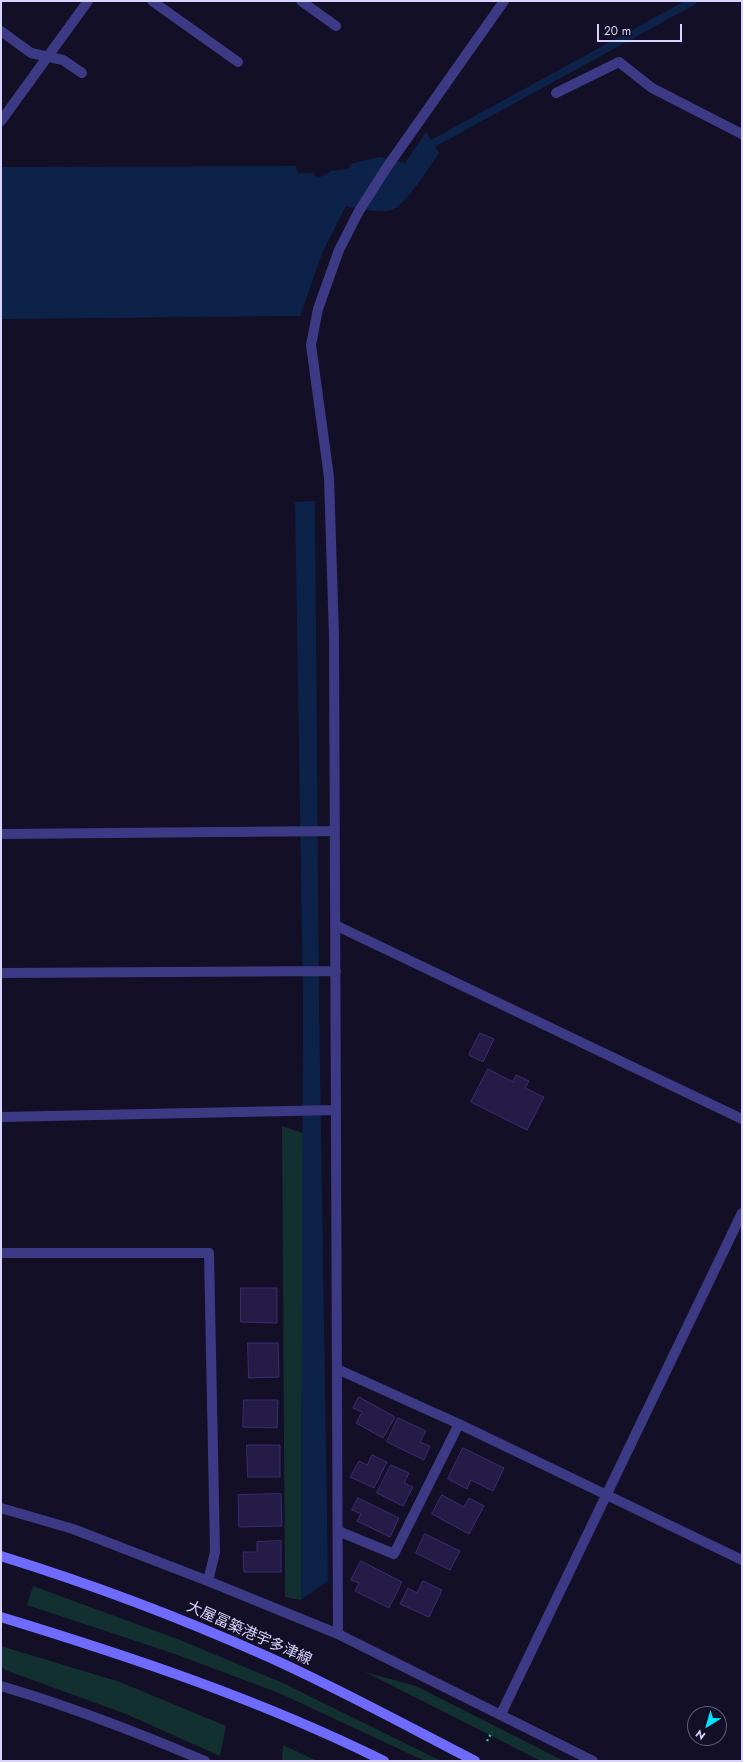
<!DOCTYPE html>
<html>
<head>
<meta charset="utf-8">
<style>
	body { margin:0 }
	#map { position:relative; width:743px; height:1762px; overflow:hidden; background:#130f26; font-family:Jost,sans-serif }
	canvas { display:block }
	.frame { position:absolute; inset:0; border:2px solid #d9d4ff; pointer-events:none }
	.north { position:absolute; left:687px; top:1706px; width:40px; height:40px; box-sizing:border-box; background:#130f26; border:1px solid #625e7d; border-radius:50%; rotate:217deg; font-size:11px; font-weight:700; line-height:16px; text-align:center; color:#d9d4ff }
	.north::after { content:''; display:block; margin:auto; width:14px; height:18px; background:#00e5ff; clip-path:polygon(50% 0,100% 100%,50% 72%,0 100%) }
	.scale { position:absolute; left:597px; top:24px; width:85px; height:18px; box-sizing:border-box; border:2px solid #d9d4ff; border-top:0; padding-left:5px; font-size:12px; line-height:14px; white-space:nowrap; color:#d9d4ff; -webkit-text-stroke:3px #130f26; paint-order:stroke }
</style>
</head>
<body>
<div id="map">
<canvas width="743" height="1762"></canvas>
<div class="frame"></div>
<div class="north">N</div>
<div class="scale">20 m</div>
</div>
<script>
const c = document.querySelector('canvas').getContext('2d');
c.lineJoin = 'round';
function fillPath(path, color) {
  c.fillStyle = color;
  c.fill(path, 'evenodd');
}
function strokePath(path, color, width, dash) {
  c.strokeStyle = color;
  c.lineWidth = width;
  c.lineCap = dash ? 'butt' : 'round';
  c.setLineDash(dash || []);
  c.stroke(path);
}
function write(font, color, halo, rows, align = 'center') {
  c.font = font + ' Jost,"Noto Sans JP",sans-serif';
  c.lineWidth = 3;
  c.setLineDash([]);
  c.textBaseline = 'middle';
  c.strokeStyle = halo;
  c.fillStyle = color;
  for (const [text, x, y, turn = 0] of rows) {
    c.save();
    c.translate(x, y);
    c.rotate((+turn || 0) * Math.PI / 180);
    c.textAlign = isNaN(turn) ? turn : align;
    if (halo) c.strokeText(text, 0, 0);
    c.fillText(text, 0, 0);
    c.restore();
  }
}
fillPath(new Path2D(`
	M282,1126L303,1133L301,1600L285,1597Z
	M33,1586L180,1640L283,1683L441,1761H425L279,1693L175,1654L27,1605Z
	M1,1646L120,1682L226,1726L220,1756L126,1714L5,1670L1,1666Z
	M365,1672L416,1686L564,1761H541Z
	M283,1745L317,1761H282Z`), '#12302f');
fillPath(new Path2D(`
	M426,132L439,153C430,166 405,206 392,210C381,214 358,208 346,206L323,251L300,316L1,319V167L296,166L297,173H313L318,178L332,171L347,169L353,163L380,157L405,163Z
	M315,501L319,1002L328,1581L301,1600L303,1000L295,502Z`), '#0c2248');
strokePath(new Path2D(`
	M425,151L430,145L693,1`), '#0c2248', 8);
const building = new Path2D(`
	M480,1033L494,1039L483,1062L469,1055Z
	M488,1069L513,1082L516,1075L529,1081L525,1088L544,1097L527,1130L471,1102Z
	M241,1288H277V1323L241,1322Z
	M248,1343H278L279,1377L249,1378Z
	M359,1397L395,1417L383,1438L356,1423L362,1412L353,1408Z
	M244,1400H278L277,1428L243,1427Z
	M398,1418L426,1431L420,1442L430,1446L424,1460L387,1442Z
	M247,1445H280V1477H248Z
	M463,1448L504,1468L493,1491L471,1480L467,1489L448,1479Z
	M372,1455L387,1462L374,1488L350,1477L359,1461L367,1465Z
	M391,1465L409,1473L404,1483L413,1487L403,1506L377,1493Z
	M281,1494L282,1526L239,1527L238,1495Z
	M442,1495L464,1507L469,1498L484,1506L469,1534L432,1514Z
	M358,1498L399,1518L390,1537L357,1521L361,1514L352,1510Z
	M425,1534L460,1551L450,1570L416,1553Z
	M281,1541V1572H244L243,1552H257V1542Z
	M361,1561L402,1582L389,1608L355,1591L359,1583L351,1580Z
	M423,1581L442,1590L429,1617L400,1604L408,1588L417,1593Z`);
fillPath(building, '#241b47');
strokePath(building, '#3b2d73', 1);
strokePath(new Path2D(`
	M487,1741L492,1732`), '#2fb8b0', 2.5, [2, 3]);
strokePath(new Path2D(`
	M338,1531L394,1554L459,1424
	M501,1714L742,1213`), '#3d3a85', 10);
strokePath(new Path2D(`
	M152,1L238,62
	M301,1L336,26
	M1,31L31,53L63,60L82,73
	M556,93L619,62L652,88L742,134
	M1,121L88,1
	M1,834L335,831
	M335,925L742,1119
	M1,973L336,971
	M1,1117L336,1110
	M1,1253H209L215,1552L208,1581
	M337,1369L459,1424L742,1560
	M1,1508L73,1529L208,1581L338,1634L593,1761
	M338,1634L334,637L329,477L311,345L318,309L339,250L359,211L387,167L504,1
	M1,1686C70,1706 139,1733 205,1761`), '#3d3a85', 10);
strokePath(new Path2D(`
	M1,1556C91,1584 179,1617 264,1655C336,1687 405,1725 475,1761
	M1,1617C132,1657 261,1700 384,1761`), '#6f6bff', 10);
write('15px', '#d9d4ff', '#130f26', [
	["大屋冨築港宇多津線",249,1634,24]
]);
</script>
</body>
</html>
